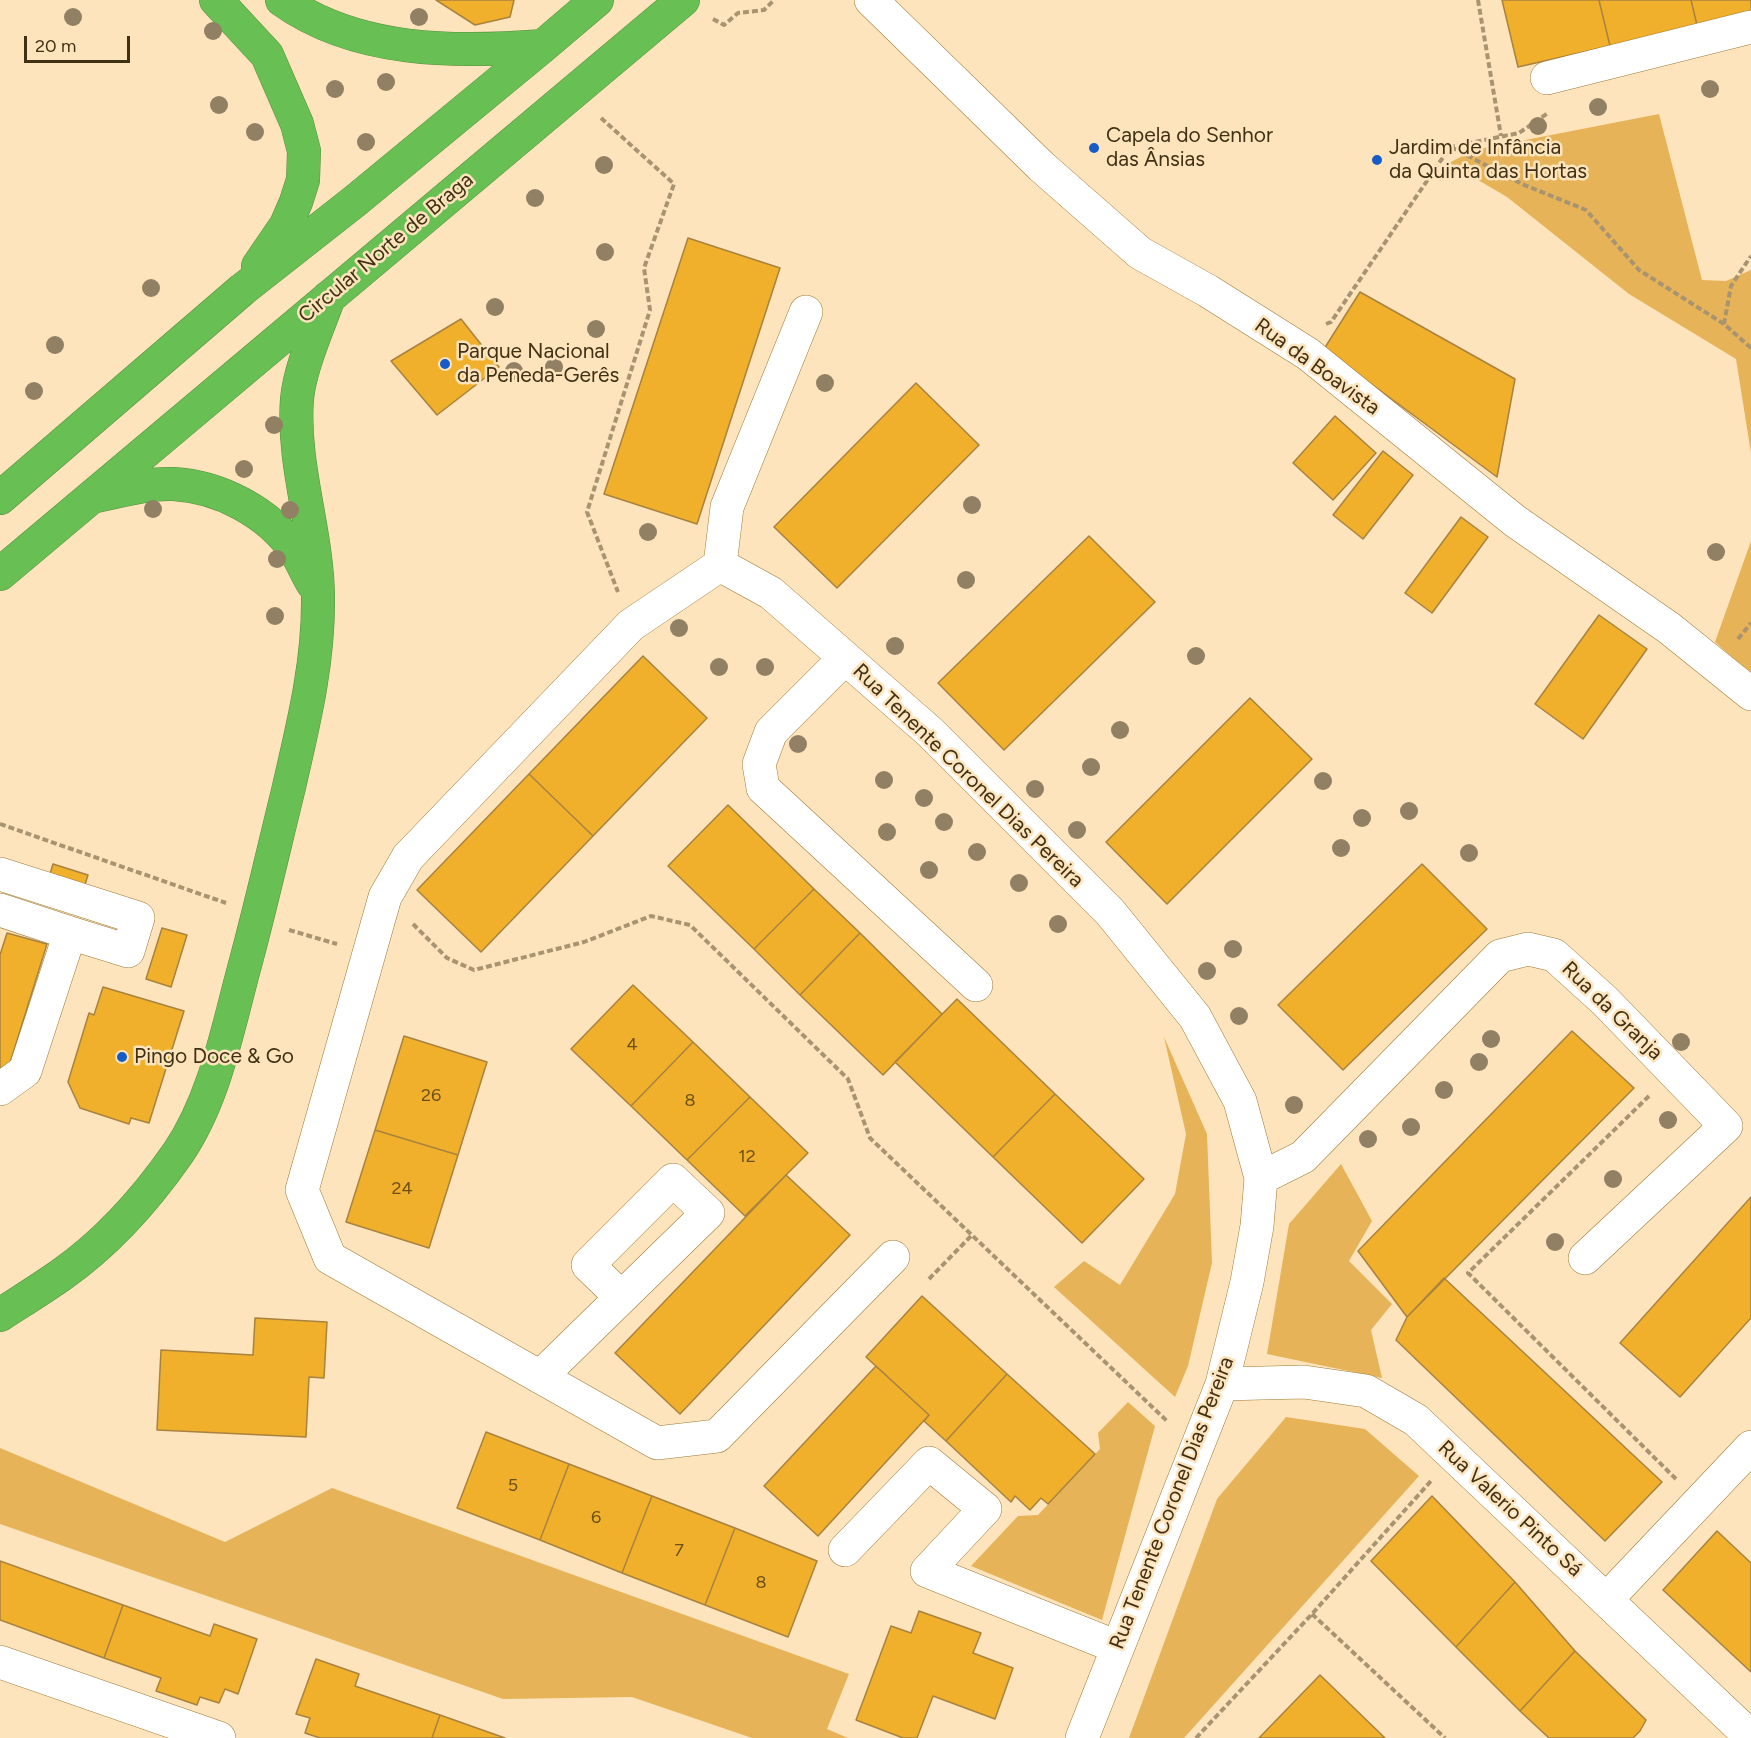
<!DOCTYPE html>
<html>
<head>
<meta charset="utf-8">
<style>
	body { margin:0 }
	#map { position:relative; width:1751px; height:1738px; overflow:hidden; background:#fde4bd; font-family:Figtree,sans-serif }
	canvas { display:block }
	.scale { position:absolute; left:24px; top:36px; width:106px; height:27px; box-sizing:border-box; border:3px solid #403014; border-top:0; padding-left:8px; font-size:18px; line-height:21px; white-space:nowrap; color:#403014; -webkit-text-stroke:4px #fde4bd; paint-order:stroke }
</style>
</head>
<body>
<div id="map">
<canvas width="1751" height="1738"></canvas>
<div class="scale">20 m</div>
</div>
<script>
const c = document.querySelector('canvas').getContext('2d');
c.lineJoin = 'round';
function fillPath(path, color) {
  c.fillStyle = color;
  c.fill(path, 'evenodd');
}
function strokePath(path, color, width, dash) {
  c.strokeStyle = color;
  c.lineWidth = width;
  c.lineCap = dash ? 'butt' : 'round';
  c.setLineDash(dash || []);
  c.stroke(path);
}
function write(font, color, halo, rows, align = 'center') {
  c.font = font + ' Figtree,sans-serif';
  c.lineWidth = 5;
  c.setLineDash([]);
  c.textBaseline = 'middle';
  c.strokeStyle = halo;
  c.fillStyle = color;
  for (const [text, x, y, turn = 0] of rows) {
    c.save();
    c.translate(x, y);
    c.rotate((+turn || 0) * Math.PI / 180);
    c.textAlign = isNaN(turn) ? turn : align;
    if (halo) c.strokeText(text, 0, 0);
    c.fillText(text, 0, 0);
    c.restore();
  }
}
fillPath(new Path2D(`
	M1659,114L1702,280L1726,281L1751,270V453L1736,359L1629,294L1507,197L1449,163L1474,150Z
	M1751,541V674L1715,642Z
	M1164,1037L1207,1134L1212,1263L1188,1366L1175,1397L1054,1287L1084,1261L1120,1285L1175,1194L1186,1134Z
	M1341,1164L1372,1221L1349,1261L1392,1304L1371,1330L1382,1378L1267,1354L1289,1224Z
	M1128,1402L1155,1426L1102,1620L971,1566L1018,1516L1038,1515L1100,1449L1098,1433Z
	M1286,1417L1365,1429L1419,1476L1184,1738H1129L1217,1499Z
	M0,1448L225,1542L332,1488L849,1674L827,1729L848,1738H752L632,1697L503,1699L0,1524Z`), '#e6b358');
const building = new Path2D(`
	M436,0H514L510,17L475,25Z
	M1502,0H1599L1610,46L1518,67Z
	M1599,0H1691L1697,25L1610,46Z
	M1691,0H1751V12L1697,25Z
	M688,238L780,268L697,524L604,494Z
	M1360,292L1515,379L1497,477L1324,349Z
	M461,319L499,367L437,415L391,361Z
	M916,383L979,445L837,588L774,527Z
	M1335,416L1376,453L1333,500L1293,463Z
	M1383,451L1413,475L1363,539L1333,515Z
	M1461,517L1488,537L1432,613L1405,593Z
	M1089,536L1155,602L1004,750L938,683Z
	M1599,615L1647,649L1583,739L1535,704Z
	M643,656L707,718L593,836L529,774Z
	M1250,698L1312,759L1167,904L1106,842Z
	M529,774L593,836L481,952L417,890Z
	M728,805L814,889L754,949L668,866Z
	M53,864L88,875L84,888L49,877Z
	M1422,864L1487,929L1343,1070L1278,1005Z
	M814,889L860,933L800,995L754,949Z
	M162,928L187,935L171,987L146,979Z
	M7,933L47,944L0,1095V955Z
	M860,933L942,1014L883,1075L800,995Z
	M633,985L693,1042L631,1106L571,1049Z
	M103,987L184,1011L149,1123L131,1118L129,1124L80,1108L68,1082L89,1013L94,1015Z
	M957,999L1055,1094L993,1157L895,1062Z
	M1572,1031L1634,1088L1407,1317L1358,1251Z
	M404,1036L487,1062L458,1155L375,1130Z
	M693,1042L750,1097L687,1160L631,1106Z
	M1055,1094L1144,1179L1082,1243L993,1157Z
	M750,1097L808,1153L745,1216L687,1160Z
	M375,1130L458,1155L429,1248L346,1222Z
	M786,1175L850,1235L680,1414L615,1353Z
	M1751,1197V1318L1680,1397L1620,1343Z
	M1444,1278L1662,1482L1605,1541L1396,1340L1407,1317Z
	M922,1296L1007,1374L946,1441L924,1421L929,1415L866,1357Z
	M255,1318L327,1322L324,1378L309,1377L306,1437L157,1430L161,1350L253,1355Z
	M876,1366L929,1415L818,1536L764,1486Z
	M1007,1374L1095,1454L1048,1504L1041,1498L1030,1510L1015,1496L1011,1502L946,1441Z
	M486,1432L569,1464L540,1540L457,1508Z
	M569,1464L652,1496L622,1573L540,1540Z
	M652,1496L735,1528L705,1605L622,1573Z
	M1432,1496L1515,1582L1456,1647L1371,1561Z
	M735,1528L817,1561L788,1637L705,1605Z
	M1717,1531L1751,1563V1672L1663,1590Z
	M0,1561L123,1605L104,1658L0,1620Z
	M1515,1582L1575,1651L1520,1711L1456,1647Z
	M123,1605L210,1636L214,1624L257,1639L238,1694L225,1689L219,1703L200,1697L197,1705L156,1691L161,1678L104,1658Z
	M919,1611L981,1633L973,1653L1013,1668L995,1719L933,1696L917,1738H903L856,1720L891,1626L911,1633Z
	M1575,1651L1646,1720L1640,1731L1633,1738H1549L1520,1711Z
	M316,1659L359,1674L355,1686L440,1715L432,1738H320L305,1733L310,1718L296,1714Z
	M1320,1675L1385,1738H1259Z
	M440,1715L505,1738H432Z`);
fillPath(building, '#f0b02c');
strokePath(building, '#a8823f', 1.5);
const minor = new Path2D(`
	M871,0L1042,167L1140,253L1208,291L1308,354L1515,521L1669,628L1751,694
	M1547,78L1751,27
	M720,565L727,507L806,312
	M845,658L771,732L759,764L763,788L976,985
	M0,874L138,918L128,951L70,933
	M0,910L70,933L25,1071L0,1089
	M1261,1178L1303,1157L1500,956L1528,949L1554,955L1605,1001L1726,1126L1585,1258
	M893,1257L717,1436L657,1443L330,1258L302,1190L385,897L408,857L631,625L720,565L771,593L931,733L1110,912L1195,1017L1240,1101L1261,1178L1257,1226L1247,1282L1222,1384L1082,1738
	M540,1377L708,1213L673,1180L588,1265L621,1297
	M1222,1384L1304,1382L1366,1391L1416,1420L1751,1737
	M845,1550L929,1463L985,1509L927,1571L1117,1647
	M1606,1600L1751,1447
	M0,1662L219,1738`);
const highway = new Path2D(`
	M216,0L267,55L297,124L304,151L303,180L296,202L286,225L258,266
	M282,0C356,53 456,53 543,46
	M96,496C121,491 147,483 173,484C219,486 270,513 295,551C302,562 307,574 313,584
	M0,498L243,289L355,201L543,46L597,0
	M0,574L683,0
	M0,1315C20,1302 41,1289 61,1275C108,1242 146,1199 178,1153C216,1097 228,1026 246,961C261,905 274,848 288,791C303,726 319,663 318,596C317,530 292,465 297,399C300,367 318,328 329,297`);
strokePath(minor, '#9f7a36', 34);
strokePath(highway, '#5a8d3e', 34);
strokePath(new Path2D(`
	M1478,0L1501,136
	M713,19L724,25L738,13L764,10L774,0
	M601,118L674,184L644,268L650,310L587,512L618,592
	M1451,147L1522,184L1586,210L1639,270L1724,324L1751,348
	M1326,324L1331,322L1450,147L1519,133L1548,113
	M1724,324L1731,286L1751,256
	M1738,639L1751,623
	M0,824L226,903
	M413,924L447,958L474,970L584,942L651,916L690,925L848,1079L870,1138L1168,1422
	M289,930L337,944
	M1649,1096L1468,1273L1676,1479
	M929,1279L971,1236
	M1312,1614L1445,1738
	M1196,1738L1312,1614L1431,1481`), '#a99471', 4, [6, 3]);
strokePath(minor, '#fff', 33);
strokePath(highway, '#68bf54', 33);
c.fillStyle = '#928064';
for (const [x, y] of [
	[73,17],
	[419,17],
	[213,31],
	[386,82],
	[335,89],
	[1710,89],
	[219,105],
	[1598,107],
	[1538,126],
	[255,132],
	[366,142],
	[604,165],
	[535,198],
	[605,252],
	[151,288],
	[495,307],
	[596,329],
	[55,345],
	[554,367],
	[514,371],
	[825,383],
	[34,391],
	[274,425],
	[244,469],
	[972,505],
	[153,509],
	[290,510],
	[648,532],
	[1716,552],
	[277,559],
	[966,580],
	[275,616],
	[679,628],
	[895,646],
	[1196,656],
	[719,667],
	[765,667],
	[1120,730],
	[798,744],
	[1091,767],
	[884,780],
	[1323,781],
	[1035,789],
	[924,798],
	[1409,811],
	[1362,818],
	[944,822],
	[1077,830],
	[887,832],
	[1341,848],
	[977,852],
	[1469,853],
	[929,870],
	[1019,883],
	[1058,924],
	[1233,949],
	[1207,971],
	[1239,1016],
	[1491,1039],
	[1681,1042],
	[1479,1062],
	[1444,1090],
	[1294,1105],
	[1668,1120],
	[1411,1127],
	[1368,1139],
	[1613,1179],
	[1555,1242]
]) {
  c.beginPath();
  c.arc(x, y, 9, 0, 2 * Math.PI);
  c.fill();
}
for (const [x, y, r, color] of [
	[1094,148,6,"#175bc6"],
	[1377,160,6,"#175bc6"],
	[445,364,6,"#175bc6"],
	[122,1057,6,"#175bc6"]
]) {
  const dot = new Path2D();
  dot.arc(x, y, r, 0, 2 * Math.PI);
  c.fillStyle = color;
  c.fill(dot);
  strokePath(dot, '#fde4bd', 2);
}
write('18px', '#6c501a', null, [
	["4",632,1045],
	["26",431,1096],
	["8",690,1101],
	["12",747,1157],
	["24",402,1189],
	["5",513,1486],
	["6",596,1518],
	["7",679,1551],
	["8",761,1583]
]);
write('21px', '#403014', '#fde4bd', [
	["Capela do Senhor",1106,136],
	["das Ânsias",1106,160],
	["Jardim de Infância",1389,148],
	["da Quinta das Hortas",1389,172],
	["Parque Nacional",457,352],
	["da Peneda-Gerês",457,376],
	["Pingo Doce & Go",134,1057]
], 'left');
write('21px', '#403014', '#fde4bd', [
	["Circular Norte de Braga",386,248,-40],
	["Rua da Boavista",1317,367,36],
	["Rua Tenente Coronel Dias Pereira",968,776,44],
	["Rua da Granja",1612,1011,44],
	["Rua Tenente Coronel Dias Pereira",1172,1503,-69],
	["Rua Valerio Pinto Sá",1510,1509,43]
]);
</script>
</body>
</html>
